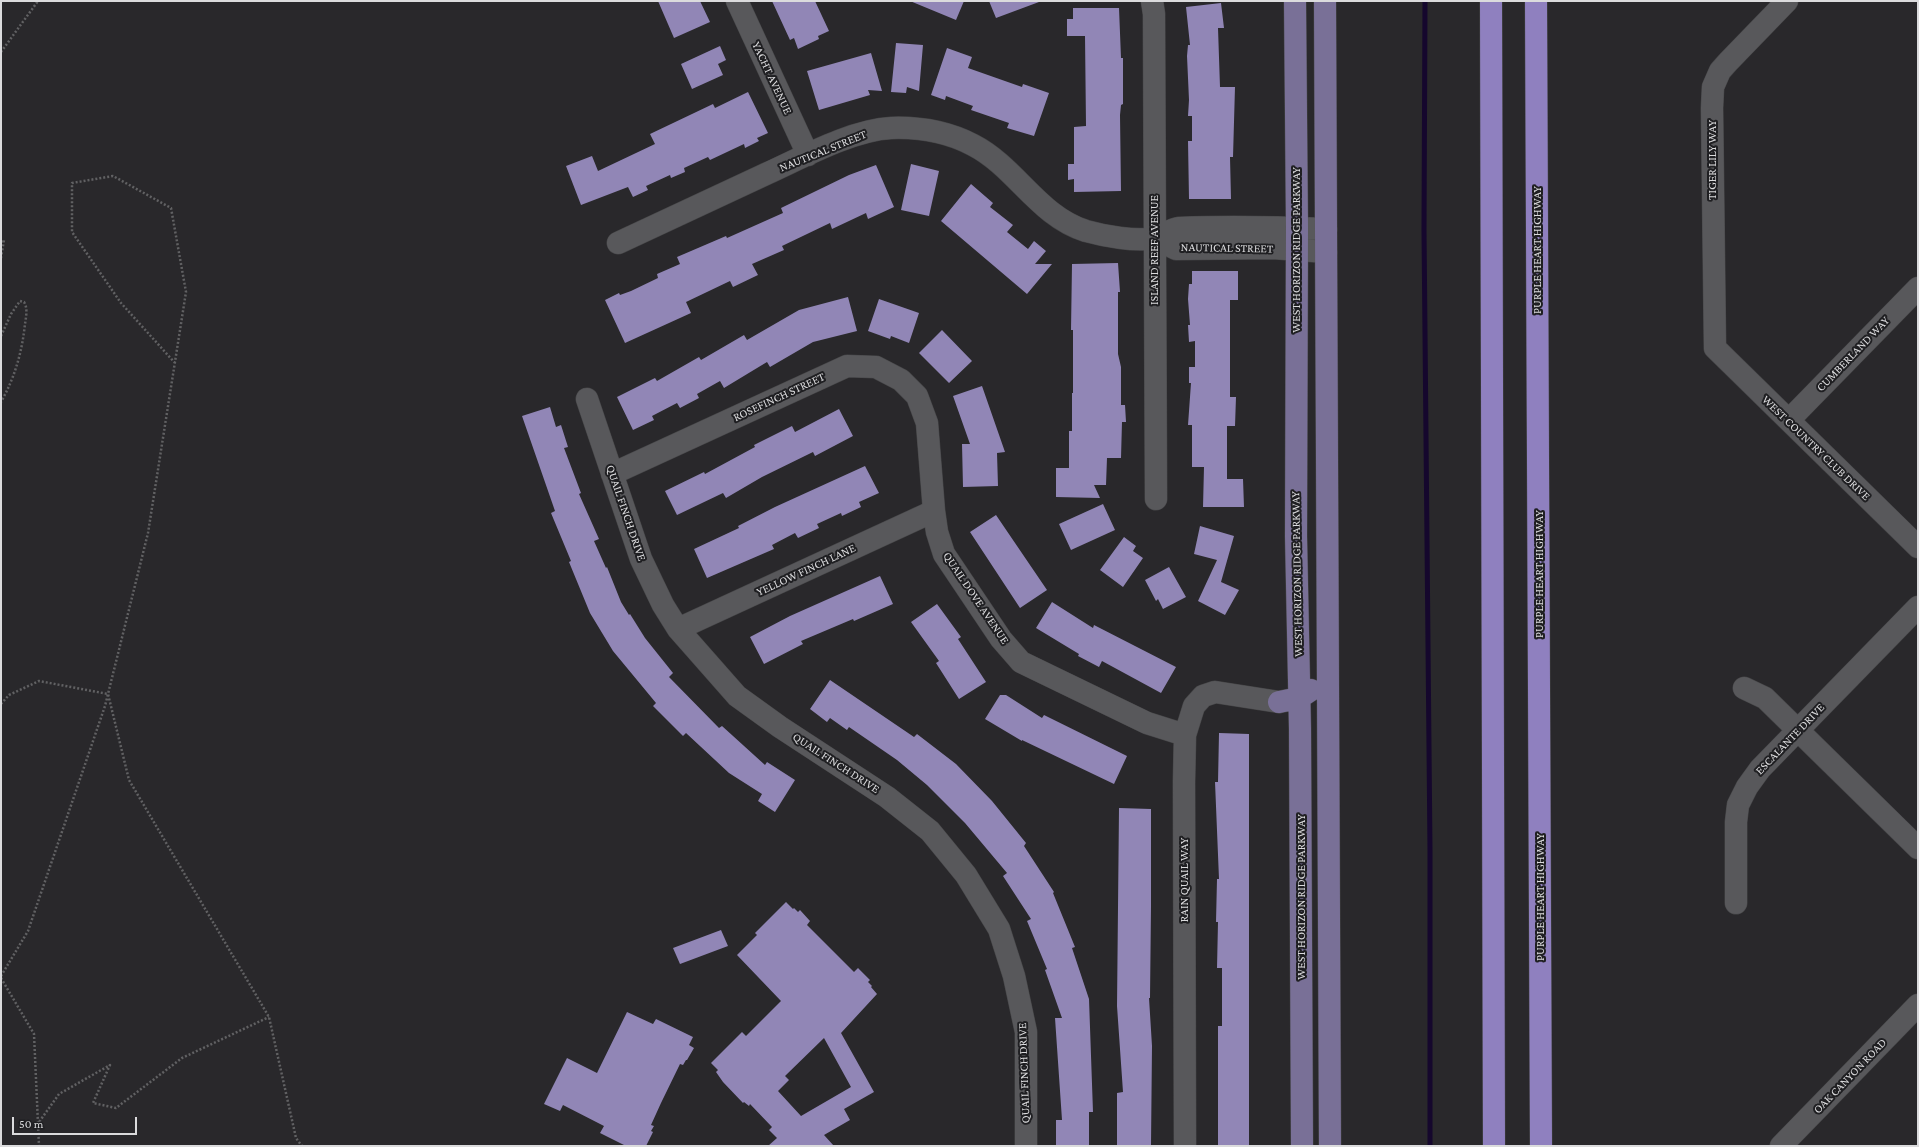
<!DOCTYPE html>
<html>
<head>
<meta charset="utf-8">
<style>
	body { margin:0 }
	#map { position:relative; width:1919px; height:1147px; overflow:hidden; background:#29282b; font-family:"Crimson Pro",serif }
	canvas { display:block }
	.frame { position:absolute; inset:0; border:2px solid #dbdbdd; pointer-events:none }
	.scale { position:absolute; left:12px; top:1117px; width:125px; height:18px; box-sizing:border-box; border:2px solid #dbdbdd; border-top:0; padding-left:5px; font-size:12px; line-height:14px; white-space:nowrap; color:#dbdbdd; -webkit-text-stroke:3px #1f1f22; paint-order:stroke }
</style>
</head>
<body>
<div id="map">
<canvas width="1919" height="1147"></canvas>
<div class="frame"></div>
<div class="scale">50 m</div>
</div>
<script>
const c = document.querySelector('canvas').getContext('2d');
c.lineJoin = 'round';
function strokePath(path, color, width, dash) {
  c.strokeStyle = color;
  c.lineWidth = width;
  c.lineCap = dash ? 'butt' : 'round';
  c.setLineDash(dash || []);
  c.stroke(path);
}
function fillPath(path, color) {
  c.fillStyle = color;
  c.fill(path, 'evenodd');
}
function write(font, color, halo, rows, align = 'center') {
  c.font = font + ' "Crimson Pro",serif';
  c.lineWidth = 4;
  c.setLineDash([]);
  c.textBaseline = 'middle';
  c.strokeStyle = halo;
  c.fillStyle = color;
  for (const [text, x, y, turn = 0] of rows) {
    c.save();
    c.translate(x, y);
    c.rotate((+turn || 0) * Math.PI / 180);
    c.textAlign = isNaN(turn) ? turn : align;
    if (halo) c.strokeText(text, 0, 0);
    c.fillText(text, 0, 0);
    c.restore();
  }
}
strokePath(new Path2D(`
	M1425,1L1424,230L1430,850V1146`), '#15072d', 5);
fillPath(new Path2D(`
	M658,1H700L710,22L674,38Z
	M772,1H815L829,31L818,36L819,39L798,49L794,38L790,40Z
	M910,1H964L956,20Z
	M989,1H1039V2L996,18Z
	M1221,3L1224,28H1218L1220,87H1235L1233,157H1230L1231,199H1189L1188,141H1192V116H1188L1189,100L1187,56L1188,45H1190L1186,7Z
	M1073,8H1119L1121,58H1123V104L1121,105L1120,115L1121,191L1074,192V179L1068,180V164H1074V127L1086,126L1085,36H1067V19H1073Z
	M896,43L923,45L919,91L907,87L906,93L891,92Z
	M720,46L726,60L718,64L723,75L692,89L681,64Z
	M947,48L972,57L968,68L1022,87L1023,84L1049,93L1034,136L1007,128L1009,123L971,110L973,106L946,96L945,100L931,95Z
	M871,53L882,91L868,90L870,95L819,110L807,71Z
	M748,92L768,133L757,138L759,141L745,148L744,144L710,160L708,157L684,168L685,172L671,178L670,175L646,186L648,190L633,197L628,187L581,205L566,166L592,156L598,171L655,144L650,134L713,104L715,108Z
	M911,164L939,171L929,216L901,210Z
	M876,165L894,207L868,219L866,213L832,229L830,223L782,246L784,250L752,264L758,275L733,287L730,281L686,302L691,313L625,343L605,300L619,293L620,295L631,291L658,278L657,274L680,264L677,257L726,236L727,238L783,213L781,208L849,175Z
	M971,184L993,203L990,207L1013,225L1007,232L1028,249L1034,241L1046,251L1035,264H1052L1027,294L941,221Z
	M1118,263L1120,292H1118V354L1121,367V405H1125L1126,422H1122L1121,458H1107L1106,485H1094L1100,498L1056,497V468H1069V431H1072V393H1073V330H1071L1072,264Z
	M1192,271H1238V300H1230V397H1236L1235,426H1227V479H1243L1244,507H1203L1204,467H1192V425H1188L1191,383H1189V367H1195V341L1189,342L1188,325H1190L1188,299L1189,284H1192Z
	M848,297L857,331L813,342L770,367L767,362L724,388L720,381L697,394L699,398L680,408L677,403L652,416L654,420L633,430L617,397L655,378L657,381L699,357L701,360L744,335L747,340L799,310Z
	M879,299L919,313L909,343L891,336L890,339L868,331Z
	M942,330L972,361L949,383L919,353Z
	M982,386L1005,452L997,453L998,486L963,487L962,444H970L953,396Z
	M550,407L556,427L561,425L568,447L564,448L581,493L579,494L599,539L594,541L606,568L607,567L621,602L629,615L630,614L645,638L673,673L669,677L719,728L722,726L765,765L767,762L795,780L775,812L758,801L762,794L729,773L686,733L683,736L653,706L656,703L613,651L590,613L569,562L571,561L551,513L555,511L522,416Z
	M839,409L853,436L815,456L813,452L762,477L726,498L723,493L677,515L665,491L704,472L705,474L755,447L754,445L792,426L795,432Z
	M865,466L879,493L859,502L861,507L842,516L841,513L817,524L819,528L798,538L795,533L772,545L774,549L707,578L694,549L739,528L738,526L775,507Z
	M1103,504L1115,530L1071,550L1059,524Z
	M996,515L1047,590L1020,608L970,532Z
	M1200,526L1234,536L1221,582L1239,590L1225,615L1198,601L1217,560L1194,554Z
	M1124,537L1136,546L1133,551L1143,558L1123,587L1100,570Z
	M1169,567L1186,597L1163,609L1158,599L1156,601L1145,580Z
	M880,576L893,604L854,621L853,619L801,641L803,644L764,664L750,637L790,616Z
	M1052,602L1093,628L1094,625L1176,667L1161,693L1102,661L1099,667L1078,656L1079,654L1036,628Z
	M937,604L961,637L958,639L986,682L959,699L936,663L939,661L911,622Z
	M830,680L914,737L917,734L956,764L992,801L1026,843L1024,846L1054,892L1053,893L1075,947L1072,948L1089,999L1093,1112H1089V1146H1056V1120H1062L1055,1018H1062L1045,970L1047,969L1027,921L1031,919L1003,876L1007,873L965,823L927,785L897,760L849,727L847,730L830,718L827,722L810,709Z
	M1000,695H1006L1042,718L1044,715L1127,756L1114,784L1022,740V741L985,719Z
	M1219,733L1249,734V1146H1218V1026H1222V968H1217L1218,922H1216L1217,879H1219L1215,782H1218Z
	M1119,808L1151,809V907L1150,998H1149L1152,1046L1151,1145H1117V1093L1123,1092L1117,1006Z
	M786,902L793,909L794,908L798,912L800,910L810,921L807,925L854,972L858,968L870,980L868,982L872,986L871,987L877,994L841,1033L874,1092L844,1109L850,1120L824,1135L834,1146H768L777,1138L769,1130L772,1127L750,1104L749,1106L744,1102L743,1103L723,1082L716,1072L718,1070L711,1063L742,1032L746,1036L781,1001L737,955L757,935L755,933ZM824,1038L851,1087L801,1116L778,1091L789,1080L785,1076Z
	M721,930L728,946L680,964L673,948Z
	M627,1012L653,1024L656,1019L693,1037L689,1045L694,1048L687,1060H686L683,1065L680,1064L661,1103L651,1125L654,1126L651,1131L653,1132L646,1146H626L600,1133L604,1126L563,1105L560,1111L544,1104L567,1058L597,1073Z`), '#9186b6');
const minor = new Path2D(`
	M737,1L808,155
	M1152,1L1154,14L1156,499
	M1787,1L1728,62L1720,71L1713,87L1712,108L1715,348L1918,547
	M1154,238L1176,249L1273,248L1326,252
	M618,243C668,220 718,196 768,173C803,157 852,130 891,128C919,127 948,132 973,145C1016,167 1038,216 1086,231C1104,236 1136,242 1154,238C1163,236 1170,229 1179,228C1228,226 1277,227 1326,229
	M587,399L641,559L663,605L678,629L737,696L780,727L887,797L930,831L966,875L999,929L1014,976L1026,1032V1146
	M1789,420L1918,288
	M612,474L847,366L876,367L901,380L917,396L927,423L934,511L937,532L944,554L1001,639L1021,662L1147,723L1185,735
	M678,629L934,511
	M1744,688L1765,698L1918,848
	M1736,903V822L1738,805L1747,787L1760,769L1918,607
	M1185,1146L1184,782L1185,735L1194,706L1203,696L1215,692L1279,702
	M1781,1146L1918,1005`);
const major = new Path2D(`
	M1295,1L1297,228L1296,536L1300,729L1302,1146
	M1325,1L1330,1146
	M1279,702L1299,698L1311,690`);
const highway = new Path2D(`
	M1491,1L1494,1146
	M1536,1L1541,1146`);
strokePath(minor, '#464648', 23);
strokePath(major, '#464648', 23);
strokePath(highway, '#464648', 23);
strokePath(new Path2D(`
	M1,52L38,1
	M1,242L4,240L1,258
	M1,336L11,314L20,301L24,302C28,308 26,317 25,324C22,352 15,377 1,402
	M1,704L9,695L39,681L108,694L129,780L269,1017L296,1138L302,1146
	M1,976L28,931L105,706L148,533L186,292L171,208L113,176L72,183V232L121,303L175,363
	M1,978L34,1034L39,1146
	M37,1125L59,1094L110,1065L93,1103L116,1108L182,1058L269,1017`), '#616163', 2.5, [2, 2]);
strokePath(minor, '#58585b', 22);
strokePath(major, '#797097', 22);
strokePath(highway, '#8f80bf', 22);
write('12px', '#dbdbdd', '#1f1f22', [
	["YACHT AVENUE",772,78,65],
	["NAUTICAL STREET",823,151,-22],
	["TIGER LILY WAY",1712,160,-90],
	["NAUTICAL STREET",1227,248,1],
	["ISLAND REEF AVENUE",1154,250,-90],
	["WEST HORIZON RIDGE PARKWAY",1296,250,-90],
	["PURPLE HEART HIGHWAY",1537,250,-90],
	["CUMBERLAND WAY",1853,354,-46],
	["ROSEFINCH STREET",779,397,-25],
	["WEST COUNTRY CLUB DRIVE",1816,448,44],
	["QUAIL FINCH DRIVE",626,513,71],
	["YELLOW FINCH LANE",806,570,-25],
	["WEST HORIZON RIDGE PARKWAY",1297,574,-91],
	["PURPLE HEART HIGHWAY",1539,574,-90],
	["QUAIL DOVE AVENUE",976,598,56],
	["ESCALANTE DRIVE",1790,739,-46],
	["QUAIL FINCH DRIVE",836,763,33],
	["RAIN QUAIL WAY",1184,880,-90],
	["WEST HORIZON RIDGE PARKWAY",1301,897,-90],
	["PURPLE HEART HIGHWAY",1540,897,-90],
	["QUAIL FINCH DRIVE",1024,1073,-92],
	["OAK CANYON ROAD",1850,1076,-46]
]);
</script>
</body>
</html>
